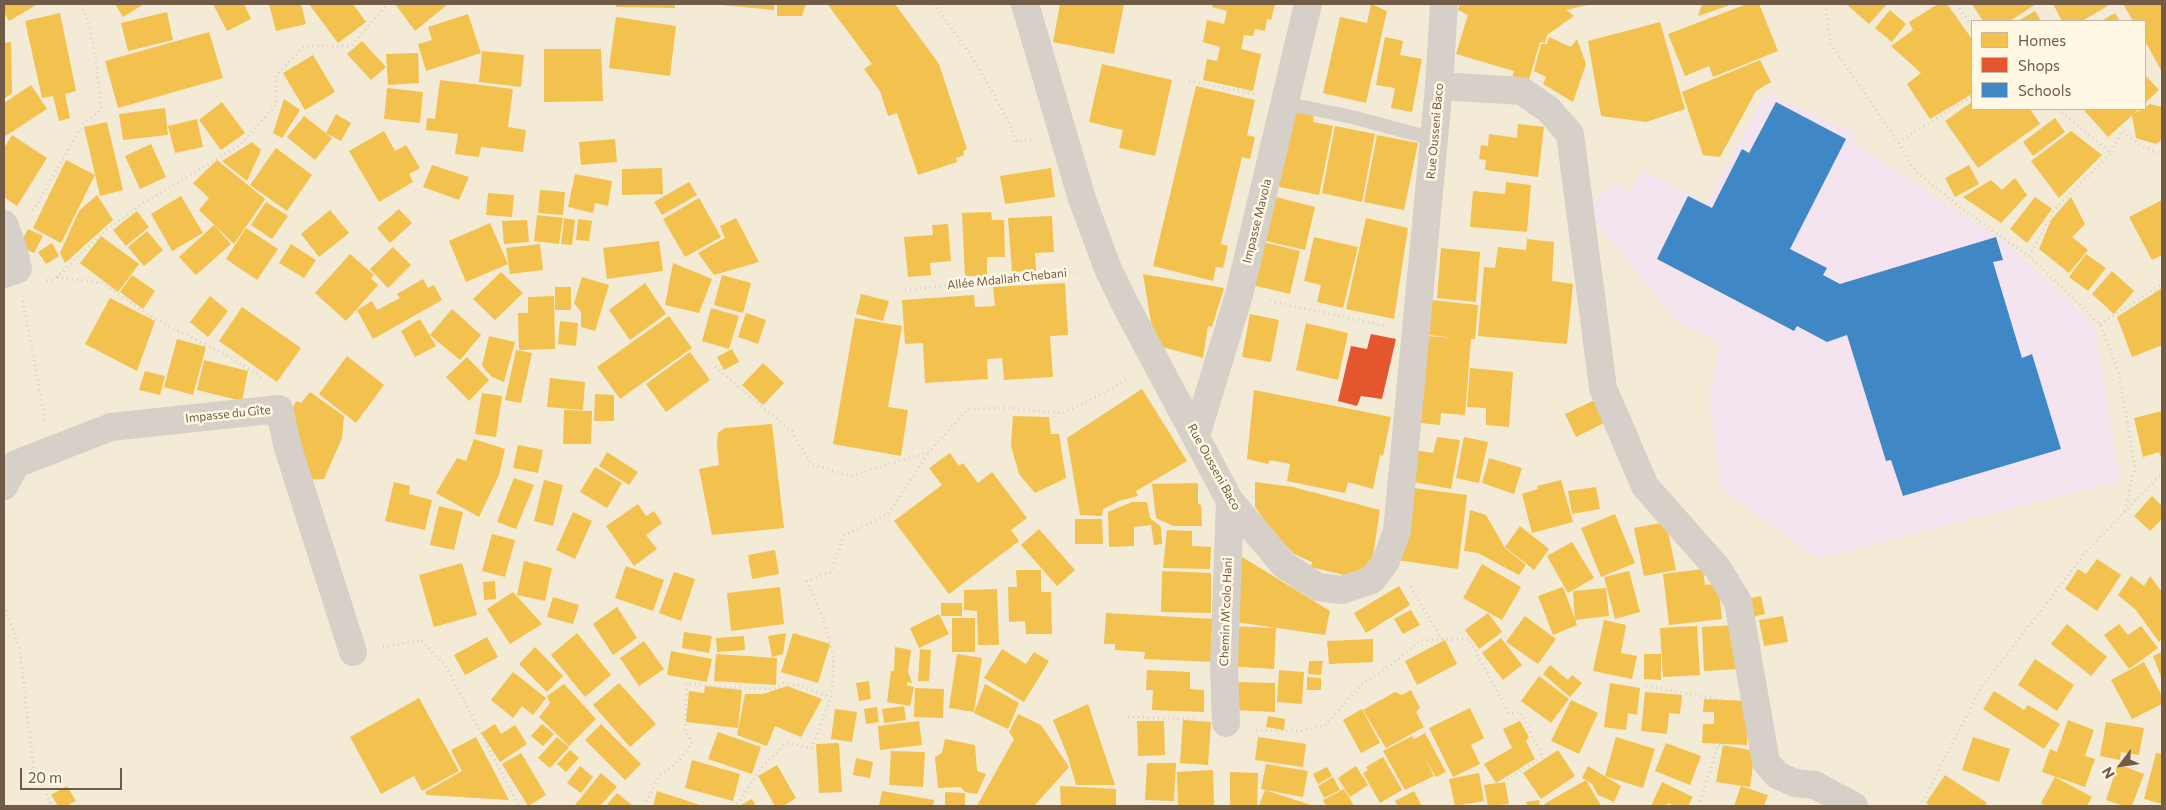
<!DOCTYPE html>
<html>
<head>
<meta charset="utf-8">
<style>
	body { margin:0 }
	#map { position:relative; width:2166px; height:810px; overflow:hidden; background:#f5f0e5; font-family:Commissioner,sans-serif }
	canvas { display:block }
	.frame { position:absolute; inset:0; border:5px solid #725b46; pointer-events:none }
	.legend { position:absolute; left:1971px; top:20px; width:175px; height:90px; box-sizing:border-box; background:#fff8e4; border:1px solid #c7b9a5; margin:0; padding:6px 9px; list-style:none; font-size:15px; color:#725b46 }
	.legend li { display:flex; align-items:center; gap:10px; height:25px }
	.legend b { width:25px; border:1px solid #c7b9a5 }
	.north { position:absolute; left:2096px; top:740px; width:50px; height:50px; -webkit-text-stroke:4px #fff8e4; paint-order:stroke; rotate:239deg; font-size:14px; font-weight:700; line-height:20px; text-align:center; color:#725b46 }
	.north::after { content:''; display:block; margin:auto; width:18px; height:22px; background:#725b46; clip-path:polygon(50% 0,100% 100%,50% 72%,0 100%) }
	.scale { position:absolute; left:20px; top:768px; width:102px; height:22px; box-sizing:border-box; border:2px solid #725b46; border-top:0; padding-left:6px; font-size:15px; line-height:18px; white-space:nowrap; color:#725b46; -webkit-text-stroke:4px #fff8e4; paint-order:stroke }
</style>
</head>
<body>
<div id="map">
<canvas width="2166" height="810"></canvas>
<div class="frame"></div>
<ul class="legend">
<li><b style="height:14px;background:#f2c14e"></b>Homes</li>
<li><b style="height:14px;background:#e4572e"></b>Shops</li>
<li><b style="height:14px;background:#3f88c5"></b>Schools</li>
</ul>
<div class="north">N</div>
<div class="scale">20 m</div>
</div>
<script>
const c = document.querySelector('canvas').getContext('2d');
c.lineJoin = 'round';
function fillPath(path, color) {
  c.fillStyle = color;
  c.fill(path, 'evenodd');
}
function strokePath(path, color, width, dash) {
  c.strokeStyle = color;
  c.lineWidth = width;
  c.lineCap = dash ? 'butt' : 'round';
  c.setLineDash(dash || []);
  c.stroke(path);
}
function write(font, color, halo, rows, align = 'center') {
  c.font = font + ' Commissioner,sans-serif';
  c.lineWidth = 5;
  c.setLineDash([]);
  c.textBaseline = 'middle';
  c.strokeStyle = halo;
  c.fillStyle = color;
  for (const [text, x, y, turn = 0] of rows) {
    c.save();
    c.translate(x, y);
    c.rotate((+turn || 0) * Math.PI / 180);
    c.textAlign = isNaN(turn) ? turn : align;
    if (halo) c.strokeText(text, 0, 0);
    c.fillText(text, 0, 0);
    c.restore();
  }
}
fillPath(new Path2D(`
	M4,4H2162V806H4ZM1972,21H2145V109H1972Z`), '#f4ebd7');
fillPath(new Path2D(`
	M1766,93L1856,133L1852,142L2003,241L2094,324L2120,481L1818,558L1721,489L1709,396L1721,344L1678,322L1586,210L1616,180L1628,193L1642,170L1706,203Z`), '#f3e4ef');
fillPath(new Path2D(`
	M4,4H38L9,21L4,12Z
	M115,4H144L123,17Z
	M213,4H244L251,19L227,31Z
	M269,4H301L306,24L276,31Z
	M309,4H353L366,22L338,43Z
	M395,4H448L415,31Z
	M616,4H675V8L616,7Z
	M711,4H774V10Z
	M777,4H806L802,16H777Z
	M829,4H895L939,64L967,149L963,151L964,155L956,158L957,162L918,175L897,113L888,116L880,91L864,69L872,64L828,5Z
	M1060,4H1124L1114,54L1053,42Z
	M1212,4H1275L1271,20L1267,19L1265,31L1255,29L1253,36L1244,35L1241,49L1261,54L1253,91L1203,80L1207,59L1217,61L1220,47L1203,42L1207,20L1224,24L1227,11L1212,7Z
	M1371,4L1387,11L1366,103L1323,93L1340,17L1367,23Z
	M1460,4H1588V5L1566,10L1574,16L1547,35L1545,43L1540,42L1528,83L1512,79L1514,71L1456,54L1468,15L1458,10Z
	M1702,4H1733L1698,16Z
	M1747,4H1759L1778,51L1713,77L1709,66L1685,76L1668,34Z
	M1846,4H1887L1869,24Z
	M1938,4H1947L1972,39V94L1930,119L1907,84L1921,73L1891,46L1913,30L1909,22Z
	M1972,4H2036L2010,21H1983Z
	M2053,4H2111L2082,21H2062Z
	M2123,4H2162V72L2145,41V21H2133Z
	M1890,10L1906,24L1892,42L1875,28Z
	M2035,11L2041,21H2018Z
	M167,12L173,40L128,51L121,23Z
	M60,13L76,91L65,94L70,118L59,121L53,96L42,98L25,21Z
	M2115,13L2120,21H2101Z
	M468,14L481,53L426,71L418,44L432,40L428,27Z
	M616,17L676,26L670,76L609,68Z
	M1660,22L1685,109L1646,122L1601,116L1588,41Z
	M209,32L223,78L118,108L105,61Z
	M1385,37L1403,41L1400,55L1422,59L1412,112L1391,108L1395,88L1376,85Z
	M1549,37L1571,47L1577,39L1586,64L1573,102L1543,84L1546,77L1534,71L1541,44H1547Z
	M362,41L386,67L371,80L347,54Z
	M11,42L12,93L4,99V43Z
	M544,49H601L603,101L544,102Z
	M482,51L524,55L521,87L479,82Z
	M418,53L419,83L388,85L386,54Z
	M313,55L335,92L305,110L283,73Z
	M1760,60L1771,82L1756,91L1720,157L1703,155L1682,92Z
	M1102,64L1172,80L1155,156L1119,148L1123,130L1089,122Z
	M2145,75L2159,90L2145,103Z
	M440,80L513,89L508,127L526,130L523,152L481,147L479,157L455,154L458,134L426,130L427,118L435,119Z
	M31,85L47,109L4,137V103Z
	M1196,86L1255,100L1247,135L1255,137L1250,159L1242,157L1221,244L1228,246L1223,268L1216,267L1213,281L1153,266Z
	M387,88L423,92L420,123L384,119Z
	M284,99L300,110L282,138L273,133Z
	M222,102L245,133L221,150L199,120Z
	M1972,102V109H2030L2040,124L1978,168L1945,121Z
	M2150,104L2162,107V139L2156,144L2136,138L2132,115Z
	M165,108L168,135L123,140L119,114Z
	M1290,109L1314,114L1313,122L1333,126L1319,195L1275,186Z
	M2083,109H2139L2108,137Z
	M336,114L351,123L341,141L326,133Z
	M304,116L332,138L315,160L287,137Z
	M2055,118L2065,132L2033,156L2023,142Z
	M197,119L203,147L175,153L168,126Z
	M107,122L123,190L100,196L84,127Z
	M1518,124L1544,127L1538,177L1485,170L1486,160L1479,159L1481,145L1488,146L1489,134L1517,138Z
	M1335,126L1375,134L1362,202L1322,193Z
	M384,131L395,151L406,145L420,168L409,174L413,182L379,202L349,151Z
	M2071,131L2102,155L2059,198L2031,161Z
	M12,135L47,158L17,206L4,197V148Z
	M1377,135L1418,143L1404,210L1364,202Z
	M615,139L617,162L581,165L579,142Z
	M252,142L261,150L247,181L222,161Z
	M151,144L166,177L140,189L125,156Z
	M276,148L312,175L287,211L250,185Z
	M66,160L95,175L61,243L33,228Z
	M217,160L265,199L234,244L199,210L209,198L193,183Z
	M432,165L469,177L459,200L423,187Z
	M1969,165L1979,184L1955,197L1945,178Z
	M662,168L663,194L622,195V169Z
	M1051,168L1055,197L1005,204L1000,176Z
	M575,174L612,181L608,206L595,203L593,213L568,207Z
	M2015,178L2027,195L2001,223L1963,197L1991,180L2002,190Z
	M689,182L697,195L662,215L654,202Z
	M1506,182L1531,185L1527,232L1470,227L1473,191L1505,194Z
	M540,190L565,192L563,215L538,213Z
	M488,193L514,195L512,217L486,215Z
	M97,195L113,220L65,263L60,253L79,211Z
	M1268,195L1315,207L1305,250L1258,239Z
	M181,196L203,233L172,251L151,214Z
	M2035,197L2052,209L2027,243L2010,229Z
	M2071,197L2085,224L2072,237L2088,250L2069,273L2039,249L2051,220Z
	M699,198L721,237L685,257L663,219Z
	M2162,200V255L2152,260L2129,217Z
	M266,202L288,216L272,239L251,225Z
	M399,209L412,223L390,243L377,228Z
	M330,210L349,233L319,257L301,234Z
	M137,211L149,227L126,246L113,230Z
	M991,212L992,220H1004L1005,257H987V276H965L962,213Z
	M537,215L563,218L559,244L534,241Z
	M1052,216L1054,252L1035,253L1036,271L1012,272L1008,218Z
	M564,218L575,220L572,245L561,244Z
	M736,218L759,262L714,275L698,253L725,238L720,226Z
	M1366,218L1408,228L1394,319L1346,309Z
	M578,219L592,221L589,241L576,240Z
	M527,220L529,242L504,244L502,221Z
	M490,223L508,264L466,282L449,241Z
	M948,224L951,261L930,263L931,275L908,277L904,237L933,235L932,225Z
	M214,225L231,244L196,275L179,257Z
	M246,228L278,249L257,280L226,259Z
	M28,229L43,236L34,253L19,246Z
	M147,231L163,250L144,266L128,247Z
	M101,236L139,264L118,292L80,263Z
	M1314,237L1358,247L1343,308L1317,302L1321,285L1304,281Z
	M1527,239L1554,242L1552,281L1573,284L1567,344L1478,336L1484,267L1495,268L1498,247L1526,250Z
	M659,241L663,271L607,279L603,248Z
	M1258,241L1300,251L1290,294L1248,284Z
	M52,243L59,256L46,264L38,252Z
	M291,244L316,260L304,278L279,263Z
	M540,244L543,270L510,274L506,248Z
	M393,247L411,265L388,288L370,269Z
	M1441,248L1480,252L1476,302L1437,298Z
	M350,254L374,275L371,278L378,285L346,321L315,293Z
	M2086,254L2106,268L2088,291L2069,277Z
	M673,263L712,279L699,313L665,305Z
	M2112,271L2134,291L2114,314L2092,294Z
	M501,272L523,293L495,320L473,299Z
	M1143,274L1224,288L1212,327L1208,326L1203,358L1159,346L1151,322Z
	M132,275L155,291L143,309L120,292Z
	M722,275L751,283L743,313L714,305Z
	M582,277L609,285L595,331L581,327V312L574,303Z
	M423,279L428,288L434,285L442,300L373,339L357,310L372,301L377,310L400,298L397,294Z
	M645,283L666,314L630,340L609,310Z
	M1065,283L1068,335L1050,336L1053,377L1004,380L1002,358L987,359L988,379L925,383L923,343L905,344L902,300L974,295L975,307L995,306L993,287Z
	M555,287H571V310H555Z
	M2162,288V345L2132,357L2117,317Z
	M861,294L889,301L883,321L856,314Z
	M210,296L228,311L208,337L190,322Z
	M554,296L555,349L519,350L518,313H528V297Z
	M110,298L155,321L137,371L85,344Z
	M1431,300L1478,305L1475,339H1471L1465,415L1441,413L1440,425L1420,423L1426,336L1455,338L1428,335Z
	M242,307L301,348L277,382L219,341Z
	M711,308L739,316L729,349L702,341Z
	M452,309L481,335L460,360L430,335Z
	M746,313L766,320L758,344L738,337Z
	M1250,314L1279,320L1271,362L1242,357Z
	M669,316L692,348L620,399L597,367Z
	M855,318L902,326L888,407L908,410L901,456L833,444Z
	M420,319L436,346L415,357L401,331Z
	M560,321L578,323L576,346L558,344Z
	M1306,323L1348,333L1338,380L1296,370Z
	M489,336L515,342L504,382L492,377L482,366Z
	M177,339L206,347L193,395L164,387Z
	M732,349L739,362L724,370L717,357Z
	M516,350L532,353L521,403L505,400Z
	M690,352L710,380L666,412L646,384Z
	M347,356L384,385L356,423L319,394Z
	M467,357L489,380L469,401L446,377Z
	M204,360L248,371L242,401L197,390Z
	M763,363L784,383L763,405L742,385Z
	M1470,368L1513,372L1509,427L1486,425V408L1467,407Z
	M145,371L165,376L160,395L139,390Z
	M550,378L585,382L583,410L547,407Z
	M1142,389L1187,461L1136,491L1138,496L1119,501L1103,509L1102,516L1080,515L1067,438Z
	M1254,390L1391,417L1383,456L1380,455L1373,489L1348,482L1345,493L1287,481L1290,464L1270,460L1268,464L1247,459Z
	M310,392L344,416L342,438L324,479L301,480L286,423L296,401L301,403Z
	M482,393L502,396L496,437L475,434Z
	M595,394L614,395V421H594Z
	M1597,399L1608,421L1576,437L1565,414Z
	M564,410L592,411L591,444H563Z
	M2162,411V461L2159,452L2143,457L2134,418Z
	M1013,416L1049,417L1051,434H1059L1066,478L1035,493L1019,474L1011,446Z
	M772,424L784,528L712,535L699,469L719,465L717,444L718,433L725,428Z
	M1437,437L1460,440L1451,489L1408,481L1414,450L1433,453Z
	M1464,437L1488,442L1479,483L1456,478Z
	M474,439L505,449L499,475L479,517L436,493L457,458L466,461Z
	M518,445L543,450L538,473L513,468Z
	M607,452L638,472L629,485L599,466Z
	M950,453L959,466L963,463L978,483L992,472L1027,518L1011,530L1019,541L949,594L894,521L942,485L929,468Z
	M1489,458L1522,468L1514,494L1482,483Z
	M595,467L622,483L607,508L580,492Z
	M514,478L534,485L516,529L497,522Z
	M544,480L563,485L553,526L534,521Z
	M1561,480L1573,522L1532,533L1522,494L1538,489L1537,486Z
	M394,482L410,486L409,494L432,500L425,530L385,521Z
	M1255,482L1293,487L1380,510L1373,556L1367,566L1348,576L1311,567L1312,562L1294,554L1272,531L1255,507Z
	M1198,483V504L1201,505L1202,526H1173L1156,518L1152,484Z
	M1406,487L1467,495L1458,569L1397,560Z
	M1596,487L1600,509L1572,514L1568,491Z
	M2152,496L2162,506V519L2150,531L2134,516Z
	M1132,502H1147L1150,518L1161,527L1162,544L1154,545L1151,525L1134,527V546L1109,547L1108,512Z
	M638,504L646,516L654,511L662,523L646,535L657,549L634,566L606,526Z
	M439,506L463,512L454,550L430,545Z
	M1470,510L1486,515L1505,548L1526,565L1519,575L1478,553L1464,551Z
	M573,512L592,521L575,559L556,550Z
	M1615,514L1635,563L1601,577L1581,528Z
	M1075,519H1102L1103,544H1075Z
	M1666,522L1676,570L1644,576L1634,528Z
	M1520,526L1549,549L1534,570L1505,547Z
	M1039,529L1075,570L1057,586L1021,545Z
	M1167,530L1192,531V546L1211,547L1210,569L1163,568Z
	M492,534L515,540L505,577L482,571Z
	M1572,542L1594,578L1568,593L1547,556Z
	M775,550L779,574L752,579L748,555Z
	M1239,555L1330,611L1325,635L1229,621Z
	M2097,559L2121,575L2097,611L2065,589L2078,569L2086,574Z
	M524,561L552,568L545,601L517,595Z
	M462,563L477,615L434,627L419,575Z
	M1482,564L1521,587L1502,620L1463,598Z
	M626,566L664,580L653,611L615,598Z
	M1703,569L1705,585L1718,583L1722,619L1669,625L1663,574Z
	M1016,570H1041V592H1051L1052,634H1026L1025,621L1009,622L1008,587H1017Z
	M1162,571L1211,573V613L1161,612Z
	M1629,571L1640,612L1615,619L1604,577Z
	M674,572L695,579L681,621L659,613Z
	M2131,576L2144,586L2150,576L2162,592V639L2159,642L2136,610L2118,595Z
	M495,581L496,599L484,600L483,582Z
	M1399,586L1410,605L1366,633L1354,613Z
	M780,587L784,624L731,631L727,593Z
	M1563,587L1577,625L1553,635L1538,596Z
	M1606,588L1609,616L1575,620L1573,591Z
	M997,589L999,645H978L977,611L964,610V590Z
	M513,592L542,624L510,644L487,609Z
	M1761,596L1765,614L1748,618L1743,600Z
	M553,597L579,605L573,624L547,617Z
	M941,603H962V616H941Z
	M617,607L637,638L613,655L593,624Z
	M1411,610L1420,625L1403,634L1394,619Z
	M1106,613L1215,619L1213,662L1144,659L1145,652L1115,650V644H1104Z
	M1488,613L1502,632L1479,649L1465,630Z
	M939,614L949,634L919,648L910,628Z
	M1525,616L1556,639L1538,664L1506,642Z
	M1783,616L1788,642L1764,646L1759,620Z
	M952,618H975V652H952Z
	M1604,620L1626,625L1621,653L1637,656L1632,679L1593,671Z
	M2067,624L2107,657L2091,676L2051,644Z
	M2119,624L2128,635L2141,626L2158,648L2129,669L2104,635Z
	M1736,625L1739,669L1704,671L1702,627Z
	M1229,626L1276,628L1274,669L1227,666Z
	M1697,626L1700,675L1663,677L1660,628Z
	M684,632L712,636L709,653L682,648Z
	M577,633L611,675L585,697L551,655Z
	M786,633L783,654L772,657L768,636Z
	M793,633L830,644L818,683L781,672Z
	M744,636L745,650L717,652L716,638Z
	M487,637L498,657L465,675L454,655Z
	M1501,638L1522,665L1503,680L1482,653Z
	M1373,639V662L1329,664L1327,641Z
	M1445,640L1457,664L1417,685L1405,661Z
	M644,641L664,669L639,686L620,658Z
	M535,647L563,676L547,692L519,664Z
	M895,647L911,650L908,672L912,683L907,682V685L914,687L910,706L887,702L891,671H894Z
	M920,649L931,650L929,681H918Z
	M1002,649L1026,664L1034,652L1049,661L1024,702L984,678Z
	M671,651L712,659L707,682L667,675Z
	M2162,652V679L2153,656Z
	M716,654L777,658L776,685L714,681Z
	M957,654L982,658L974,712L949,708Z
	M1644,654H1661V680L1644,679Z
	M2035,659L2074,685L2057,711L2018,685Z
	M1309,661H1323L1321,675L1308,674Z
	M2144,662L2162,696V704L2132,719L2111,680Z
	M1550,665L1568,680L1572,675L1582,683L1570,697L1543,674Z
	M1147,670L1190,672V689L1204,690V712L1152,710L1153,690H1146Z
	M1279,670L1304,672L1302,704L1277,702Z
	M513,672L546,698L533,715L522,706L513,718L491,700Z
	M1539,676L1569,699L1551,723L1521,701Z
	M1307,677L1321,678V690H1307Z
	M869,681L871,699L859,701L856,683Z
	M1236,682L1275,683V712L1235,710Z
	M619,683L656,724L630,747L593,705Z
	M1610,683L1640,688L1637,715L1628,713L1626,730L1604,727Z
	M564,684L596,719L569,746L539,717L550,703L547,696Z
	M985,684L1019,703L1008,729L974,713Z
	M705,686L742,690L738,728L686,722L689,691L704,693Z
	M787,686L822,699L801,737L775,726L767,746L737,735L745,694H763Z
	M915,688L944,689L943,718L914,717Z
	M1411,690L1420,708L1416,712L1424,727L1386,748L1363,710L1395,692L1402,695Z
	M1994,691L2024,710L2028,705L2060,724L2044,749L1983,709Z
	M1645,692L1682,695L1680,714L1669,713L1667,734L1641,731Z
	M419,698L459,771L422,791L414,776L381,794L350,737Z
	M1704,699L1748,701L1747,745L1702,743L1703,724H1714V712H1703Z
	M1571,700L1598,713L1579,754L1551,741Z
	M1088,704L1115,785H1076L1068,757L1053,720Z
	M904,706L906,720L884,723L882,709Z
	M877,707L879,722L866,724L864,709Z
	M1470,708L1484,738L1471,745L1480,764L1453,777L1429,728Z
	M835,709L857,712L852,742L831,739Z
	M1362,709L1380,743L1361,753L1343,720Z
	M1018,714L1041,725L1069,767L1034,806H977L1014,739L1009,732Z
	M1268,716L1285,719L1284,730L1266,727Z
	M1183,720L1211,722L1208,765L1180,763Z
	M2068,720L2094,730L2085,756L2095,759L2085,787L2042,772L2050,749L2057,752Z
	M919,721L922,745L880,750L878,726Z
	M1137,721H1164L1165,755L1138,756Z
	M1520,721L1529,737L1526,741L1535,759L1496,783L1484,764L1512,748L1503,729Z
	M2106,722L2144,728L2139,755L2121,752L2120,760L2100,756Z
	M495,724L501,734L515,725L527,744L500,762L481,733Z
	M542,724L554,734L543,746L531,736Z
	M601,724L641,764L625,780L585,740Z
	M718,732L761,747L752,774L708,759Z
	M1425,733L1446,772L1436,777L1424,757L1434,776L1405,790L1383,751L1412,736L1414,739Z
	M476,737L509,800L427,795L425,792L462,771L451,750Z
	M557,737L569,747L550,768L538,758Z
	M1258,737L1306,744L1303,767L1255,760Z
	M1616,737L1655,749L1643,788L1605,776Z
	M1973,737L2010,749L1999,782L1962,770Z
	M945,739L975,745L977,771L986,774L977,794L965,792L961,787L938,788L935,757L942,753Z
	M839,743L842,792L819,793L816,744Z
	M1666,743L1701,756L1690,785L1655,771Z
	M1723,745L1755,751L1750,787L1716,782Z
	M570,750L579,758L566,772L557,764Z
	M1558,750L1575,776L1541,799L1523,773Z
	M891,751L925,752L923,787L889,785Z
	M521,753L546,795L528,806L502,764Z
	M2156,753L2162,754V804L2144,799Z
	M1383,757L1402,790L1380,803L1363,773L1368,770L1366,767Z
	M856,758L873,762L870,778L853,775Z
	M692,760L740,774L733,801L685,788Z
	M1147,763H1176L1174,801L1145,800Z
	M1266,764L1308,771L1303,797L1261,789Z
	M2118,764L2144,774L2132,806H2124L2106,800Z
	M777,765L796,798L783,806H775L758,776Z
	M580,766L593,777L581,793L567,783Z
	M1356,766L1368,785L1350,797L1338,778Z
	M1588,766L1621,786L1614,802L1598,795L1592,784L1586,780L1601,806H1546L1544,804L1586,780L1582,778Z
	M1327,767L1332,776L1318,784L1313,774Z
	M1213,770L1214,806H1178L1177,772Z
	M1230,772L1258,773L1257,806H1230Z
	M601,773L617,787L600,806H576L575,805Z
	M1479,773L1484,801L1455,806L1449,779Z
	M1945,775L1987,803L1984,806H1931L1926,803Z
	M1333,777L1340,790L1324,798L1318,786Z
	M2055,777L2092,797L2087,806H2046L2041,803Z
	M1505,782L1509,804L1488,806L1484,785Z
	M1662,782L1693,797L1688,806H1675L1668,803L1666,806H1651Z
	M67,786L76,801L66,806H58L51,795Z
	M1060,786L1116,789V806H1061Z
	M1741,786L1768,795L1764,806H1734Z
	M1344,789L1354,806H1326L1323,800Z
	M1265,790L1314,806H1259Z
	M657,791L703,806H653Z
	M882,791L934,800L933,806H879Z
	M1414,791L1422,806H1398L1395,801Z
	M945,792L965,793V806H945Z
	M617,793L633,806H606Z
	M752,799L756,806H739Z
	M1539,800L1540,806H1527L1526,802Z`), '#f2c14e');
fillPath(new Path2D(`
	M1371,334L1396,339L1382,399L1361,396L1357,406L1338,401L1351,346L1367,349Z`), '#e4572e');
fillPath(new Path2D(`
	M1776,102L1846,139L1790,249L1827,268L1823,275L1840,284L1996,237L2003,260L1993,262L2022,358L2032,354L2061,449L1903,496L1891,460L1886,461L1847,335L1827,342L1797,326L1794,331L1657,259L1688,196L1712,208L1742,149L1749,153Z`), '#3f88c5');
strokePath(new Path2D(`
	M933,4C967,46 996,93 1017,142L1031,139
	M1825,4L1831,44L1898,142L1915,171L1962,209L2029,256L2100,324L2118,370L2135,467L2125,511
	M1957,4L1972,27
	M1189,81L1255,94
	M2058,109L2111,153L2122,131L2142,146L2162,154
	M1898,142L1972,96
	M32,210L37,205L82,125L101,110C97,74 95,37 81,4
	M2029,256L2055,209L2111,153
	M57,277L102,283L157,320L228,356L265,379
	M47,280L50,281L57,277L100,235L142,204L240,145L276,105V75L305,46H351L388,4
	M905,290L1076,272
	M23,301L45,420
	M1270,301L1386,326
	M2100,324L2162,284
	M715,367L792,432L811,464L850,476L929,452L968,409L1006,408L1064,413L1113,388L1129,377
	M4,605L19,647L34,769L52,806
	M1442,639H1469L1509,714L1520,712L1543,757L1506,780
	M383,647L421,640L447,668L519,806
	M1646,686L1722,700
	M1128,717L1196,719
	M1256,730L1300,731L1325,726L1361,685L1393,663L1421,640L1442,639L1409,584
	M644,806L659,777L682,757L692,742L685,730L687,683L718,687L774,689L784,683L801,686L831,697
	M732,806L739,802L762,767L786,743L812,748L831,697L834,659L823,618L807,581L831,572L844,535L888,514L929,452
	M1699,806L1718,745L1730,746
	M1920,806L1981,688L2086,552L2159,476H2162`), '#d6d0c8', 3, [1, 4]);
strokePath(new Path2D(`
	M1285,103L1352,117L1434,139`), '#d7d0c8', 14);
strokePath(new Path2D(`
	M1025,4L1082,199L1108,269L1126,306L1230,501L1284,565L1318,587L1342,590L1372,580L1386,561L1397,531L1439,86L1444,4
	M1439,86L1522,91L1549,110L1570,134L1603,388L1645,486L1718,569L1738,602L1766,762L1777,775L1795,783L1815,785L1854,806
	M4,224L13,248L18,269L4,274
	M1196,436L1239,295L1308,4
	M4,486L16,464L111,427L279,409L288,448L353,652
	M1226,723L1224,666L1230,501`), '#d7d0c8', 28);
write('12px', '#725b46', '#fff8e4', [
	["Rue Ousseni Baco",1435,131,-85],
	["Impasse Mavola",1257,221,-76],
	["Allée Mdallah Chebani",1007,279,-6],
	["Impasse du Gîte",228,414,-6],
	["Rue Ousseni Baco",1214,467,61],
	["Chemin M'colo Hani",1226,612,-88]
]);
</script>
</body>
</html>
